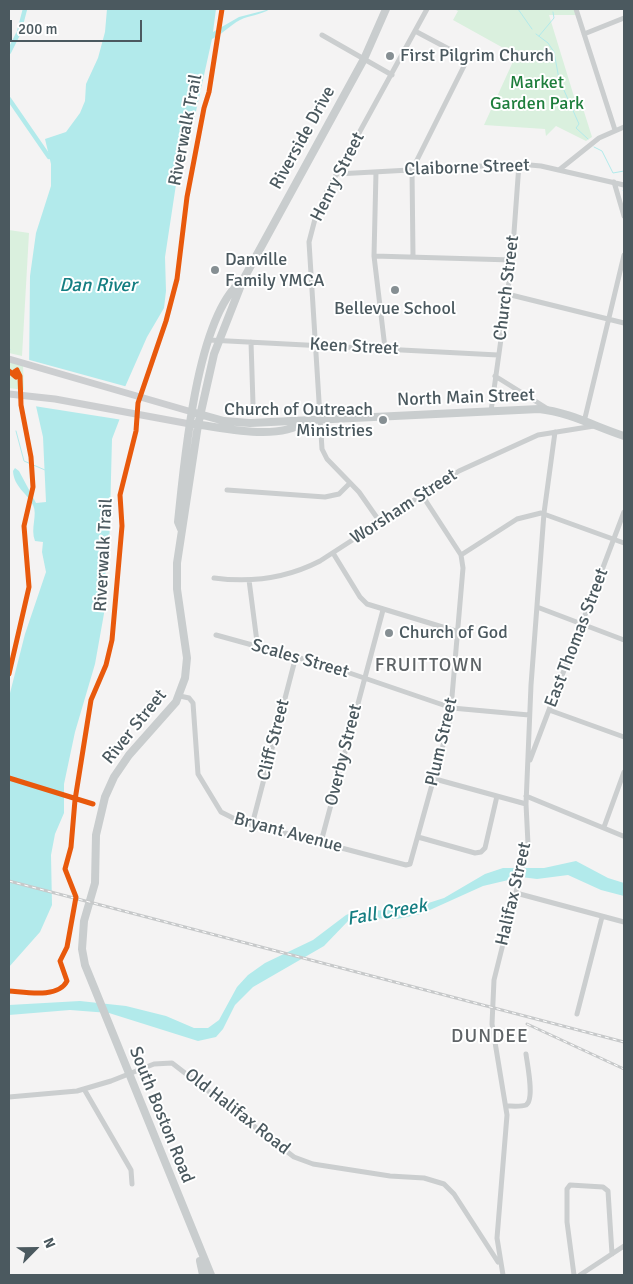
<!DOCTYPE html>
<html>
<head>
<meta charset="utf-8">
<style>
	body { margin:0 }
	#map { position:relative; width:633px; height:1284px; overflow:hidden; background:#f4f3f3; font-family:Signika,sans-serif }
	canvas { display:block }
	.frame { position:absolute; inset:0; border:10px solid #4b595f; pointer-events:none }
	.north { position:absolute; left:10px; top:1224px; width:50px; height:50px; -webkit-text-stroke:4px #fff; paint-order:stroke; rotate:67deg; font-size:14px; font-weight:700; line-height:20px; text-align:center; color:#4b595f }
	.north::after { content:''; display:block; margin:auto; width:18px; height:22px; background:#4b595f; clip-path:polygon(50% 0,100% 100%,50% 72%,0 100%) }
	.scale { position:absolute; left:10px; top:20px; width:132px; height:22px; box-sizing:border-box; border:2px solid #4b595f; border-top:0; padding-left:6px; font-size:15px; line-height:18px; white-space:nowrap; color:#4b595f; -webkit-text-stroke:4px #fff; paint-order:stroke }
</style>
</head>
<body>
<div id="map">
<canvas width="633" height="1284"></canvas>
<div class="frame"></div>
<div class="north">N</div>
<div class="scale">200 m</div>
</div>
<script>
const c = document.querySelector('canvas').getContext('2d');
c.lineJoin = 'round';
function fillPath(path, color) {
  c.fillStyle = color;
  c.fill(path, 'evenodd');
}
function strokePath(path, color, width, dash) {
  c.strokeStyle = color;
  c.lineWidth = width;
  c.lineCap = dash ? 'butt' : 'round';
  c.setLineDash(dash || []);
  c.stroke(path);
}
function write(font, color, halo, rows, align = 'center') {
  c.font = font + ' Signika,sans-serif';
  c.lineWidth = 4;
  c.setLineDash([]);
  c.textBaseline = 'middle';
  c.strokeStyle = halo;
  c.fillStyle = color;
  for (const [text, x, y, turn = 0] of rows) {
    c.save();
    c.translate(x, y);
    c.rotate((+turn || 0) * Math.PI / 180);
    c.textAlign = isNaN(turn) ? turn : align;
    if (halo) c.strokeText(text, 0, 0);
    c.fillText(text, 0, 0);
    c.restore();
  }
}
fillPath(new Path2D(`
	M454,9H575L576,15H549L576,103L581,102L592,137L586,141L556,126L546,136L545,129L484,125L516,55L453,20L458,11Z
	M9,230L29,233L22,356L9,353Z
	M9,361L23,365L24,390L9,388Z`), '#daf0de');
fillPath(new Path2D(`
	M107,9H216L213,32L239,17L270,9C261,15 250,15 240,20C230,25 223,34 212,39L191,134L182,145L165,257L166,291L164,308L147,337L125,387V405L112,439L109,555L104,581L105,608L95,664L75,732L64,784V813L55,834L51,855L52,905L40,932L9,967V697L25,634L46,572L42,552L43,542L35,541C30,528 38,515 33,505C26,492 14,487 13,471L15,468L19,471L36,503L46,502L43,437L29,375L30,276L36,233L51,186V164L45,139L66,132L80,113L85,101L86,84L98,58L105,32Z
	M576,861L608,878L624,883V896L601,890L568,875L537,879L521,877L483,886L421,914L397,919L365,918L349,920L324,946L253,987L235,1005L223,1029L216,1037L198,1041L109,1013L70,1010L9,1015V1005L80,1001L126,1006L166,1016L194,1028H208L219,1020L237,987L248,975L265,963L313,940L346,915L356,911L395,910L419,906L444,898L485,874L503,868H544Z`), '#b2eaeb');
fillPath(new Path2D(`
	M26,359L128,387V406L123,420L34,406L26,376Z`), '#f4f3f3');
strokePath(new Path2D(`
	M518,9L532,29
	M536,34L548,43L554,52L559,79L579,124L576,128L588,139
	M539,36L554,18L553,12
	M594,147L602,151L613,173L624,171
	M623,191L624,192
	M9,348L10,349
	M16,431L24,461L45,470`), '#b2eaeb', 1);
strokePath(new Path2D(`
	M9,52L19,32L25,9
	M9,99L49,157`), '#b2eaeb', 4.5);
strokePath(new Path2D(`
	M576,9L615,130
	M584,34L624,18
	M322,35L392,75
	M559,170L599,138L624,127
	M376,172L374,256L385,348
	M337,174L519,164L541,166L624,185
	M614,182L624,216
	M374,256L512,260
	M413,256L412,170L466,62L464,57L415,31
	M507,294L624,323
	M209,340L498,355
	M251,342L253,404
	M495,376L548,409
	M491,411L512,260L519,164
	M584,422L624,255
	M227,490L325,497L339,494L350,483
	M380,522L359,492L327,459L322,449L309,242L315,219L325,195L427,9
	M333,553L360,597L367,604L459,632
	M461,555L517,519L541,513L624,543
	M214,578C251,583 287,578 320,561L459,471L538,435L594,426
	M249,580L257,642L260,647
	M537,607L624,640
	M216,635L332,667L452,708L529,715
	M180,696L189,698L193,703L198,774L221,812L239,821L406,865L410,864L450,720L463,568L461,555L422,495
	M549,710L624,737
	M530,760L624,512
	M435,779L526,804
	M526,796L623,836
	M252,825L296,656
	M604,827L624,772
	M418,837L475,853L481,852L485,848L497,796
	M321,842L383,610
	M516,893L624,922
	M577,1014L602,917
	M84,1089L131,1170L132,1184
	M9,1097L77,1091L111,1081L154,1064L172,1063L294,1157L313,1164L390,1176L424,1178L444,1184L454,1194L498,1262
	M506,1106C512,1106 521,1107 526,1105C535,1100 527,1063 526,1054
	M503,1275L497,1238L507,1115L492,1024L494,980L528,844L526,804L531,685L544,513L555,432
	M574,1275L567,1222V1189L570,1185L603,1187L608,1191L612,1254
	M580,1275L624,1246`), '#cbcecf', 5);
strokePath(new Path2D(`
	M9,359L192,412
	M9,394L55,399L190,424`), '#ccced0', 7);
strokePath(new Path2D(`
	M192,412L224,421L250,423L539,409C569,412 596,427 624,436
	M194,424C226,428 277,441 305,422
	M181,529L178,522C184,466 196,314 243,280
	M200,1261L203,1275
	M211,1275L85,965L82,949L84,921L95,883L96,835L105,797L114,777L129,755L176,702L185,678L187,658L177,589V563L198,425L214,354L243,280L364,59L386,9`), '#c9cdce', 8);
const rail = new Path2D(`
	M9,881L624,1042
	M527,1024L624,1069`);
strokePath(rail, '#c7c9ca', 3);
strokePath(rail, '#fff', 1, [4]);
strokePath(new Path2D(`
	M9,371L16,377L14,372L17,370L20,376L21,405L31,457L33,487L24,526L29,587L9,674
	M9,778L93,804
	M9,991C25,992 58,999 67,981L60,961L67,947L76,897L65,869L71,847L75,800L91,700L106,665L112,640L122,526L120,495L136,431L138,403L166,321L177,279L187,197L204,108L209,92L222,9`), '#e8590c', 5);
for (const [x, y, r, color] of [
	[390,56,5,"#868f93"],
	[215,270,5,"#868f93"],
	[395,290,5,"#868f93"],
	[383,420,5,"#868f93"],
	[389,633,5,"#868f93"]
]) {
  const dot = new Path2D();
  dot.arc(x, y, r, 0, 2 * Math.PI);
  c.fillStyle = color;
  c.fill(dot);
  strokePath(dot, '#fff', 2);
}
write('18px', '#4b595f', '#fff', [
	["First Pilgrim Church",400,56],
	["Danville",225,260],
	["Family YMCA",225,281],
	["Bellevue School",395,309,"center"],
	["Church of Outreach",373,410,"right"],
	["Ministries",373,431,"right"],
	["Church of God",399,633]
], 'left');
write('18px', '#1e7e3c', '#fff', [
	["Market",537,83],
	["Garden Park",537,104]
]);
write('18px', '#4b595f', '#fff', [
	["Riverwalk Trail",186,130,-79],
	["Riverside Drive",303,138,-61],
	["Claiborne Street",467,168,-2],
	["Henry Street",338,177,-63],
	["Church Street",507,288,-83],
	["Keen Street",354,347,3],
	["North Main Street",466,398,-2],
	["Worsham Street",404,507,-33],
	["Riverwalk Trail",104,555,-87],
	["East Thomas Street",577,638,-69],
	["Scales Street",300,659,16],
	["River Street",135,727,-51],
	["Cliff Street",274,740,-76],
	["Plum Street",442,742,-77],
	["Overby Street",344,755,-76],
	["Bryant Avenue",288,833,15],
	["Halifax Street",514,894,-77],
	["Old Halifax Road",237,1112,38],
	["South Boston Road",161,1115,68]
]);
write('italic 19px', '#157e82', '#fff', [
	["Dan River",98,286],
	["Fall Creek",387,913,-10]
]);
c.letterSpacing = '1px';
write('19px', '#5f6467', '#fff', [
	["FRUITTOWN",429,666],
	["DUNDEE",490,1037]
]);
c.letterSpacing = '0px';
</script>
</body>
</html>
